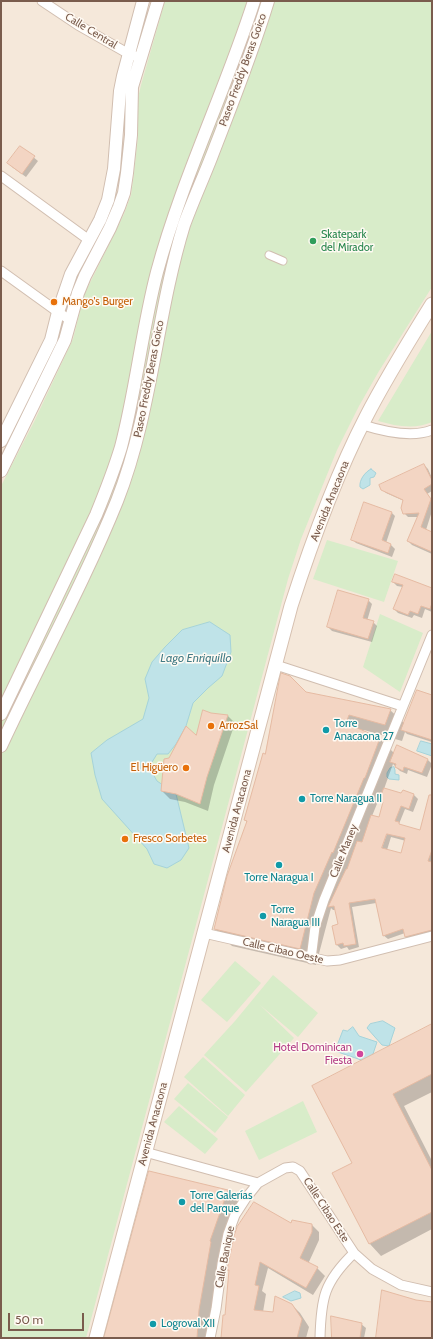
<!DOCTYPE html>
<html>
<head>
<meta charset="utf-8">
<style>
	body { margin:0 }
	#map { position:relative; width:433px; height:1339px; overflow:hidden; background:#fdf6ec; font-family:Cabin,sans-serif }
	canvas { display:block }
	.frame { position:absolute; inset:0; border:2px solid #7a5c4d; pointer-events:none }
	.scale { position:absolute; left:8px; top:1313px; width:76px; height:18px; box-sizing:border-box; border:2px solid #7a5c4d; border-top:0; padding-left:5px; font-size:12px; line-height:14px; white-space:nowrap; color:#7a5c4d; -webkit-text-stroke:3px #fffaf3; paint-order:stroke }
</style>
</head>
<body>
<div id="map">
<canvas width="433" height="1339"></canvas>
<div class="frame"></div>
<div class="scale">50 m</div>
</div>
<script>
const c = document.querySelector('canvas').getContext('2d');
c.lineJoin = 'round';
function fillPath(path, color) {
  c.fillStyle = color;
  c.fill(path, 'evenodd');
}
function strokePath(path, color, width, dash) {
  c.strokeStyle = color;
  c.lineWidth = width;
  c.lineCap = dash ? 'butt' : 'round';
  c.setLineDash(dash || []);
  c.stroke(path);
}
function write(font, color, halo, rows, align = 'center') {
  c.font = font + ' Cabin,sans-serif';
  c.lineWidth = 3;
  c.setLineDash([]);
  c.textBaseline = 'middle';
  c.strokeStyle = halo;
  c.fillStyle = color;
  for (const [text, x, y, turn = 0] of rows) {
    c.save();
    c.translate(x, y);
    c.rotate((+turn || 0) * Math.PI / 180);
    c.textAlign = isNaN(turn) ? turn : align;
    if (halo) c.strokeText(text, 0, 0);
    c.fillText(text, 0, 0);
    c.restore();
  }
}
fillPath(new Path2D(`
	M1,1H432V1338H1Z`), '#f5e8da');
fillPath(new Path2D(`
	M165,1H432V287L379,371L359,406L337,450L301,539L288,579L86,1338H1V486L34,422L73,339L84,295L124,214L131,195L134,173L138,136V98L141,85Z
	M432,331V422C414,430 396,426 378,421Z
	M327,540L398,561L384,602L313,579Z
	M380,614L423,633L400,692L363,667Z
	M235,961L261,983L227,1022L201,1000Z
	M273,975L318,1013L298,1037L260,1005L294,1038L246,1092L204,1055L235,1021Z
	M203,1057L245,1095L228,1116L184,1077Z
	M188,1083L228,1117L215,1133L174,1099Z
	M303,1101L317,1132L259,1160L245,1131Z
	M179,1106L218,1139L205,1154L164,1122Z`), '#d8ecc9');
const water = new Path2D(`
	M371,469L376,473L374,477L370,478V485L363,489L360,487C359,480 365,472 371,469Z
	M210,622L230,635L231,652L222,676L208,688L193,703L186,726L176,744L168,754H157L149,767L157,781L176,794L189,848L181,860L167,868L154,864L147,849L102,799L95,775L91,753L107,740L143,719L149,698L145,679L152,662L165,647L182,630Z
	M421,741L432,744V756L417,751Z
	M394,767L395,770V774L399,775V780L389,779L387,777V773L390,768Z
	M383,1021L395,1028L389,1046L382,1045L367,1028L370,1024Z
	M353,1027L359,1036L377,1042L370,1063L335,1051L343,1030L347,1031Z
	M295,1291L300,1293L301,1298L291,1301L283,1297Z`);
fillPath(water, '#bfe3e8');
strokePath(water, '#a5d3da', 1);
fillPath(new Path2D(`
	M21,147L38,161L26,177L12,167Z
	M424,465L428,469L432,478V491L427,494L432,501V511L426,530L432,533V554L412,545L408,541L419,517H408L404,513V501L386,493L382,489Z
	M391,512L395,516L386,543L391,545L395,549L392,557L356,543L352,539Z
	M393,582L432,589V612L425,609L422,618L414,615L412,618L398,613L394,609L403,587L397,586Z
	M368,600L372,604L367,621L373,622L377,626L372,642L332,631L328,627Z
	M306,693L390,710L405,724L432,696V742L407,734L405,732L402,741L364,730L363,731L380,739L395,754L428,760L432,764L427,777L408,770L407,774L400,771L393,764L384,789L402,794L403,791L414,795L418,799L413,812L405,809L399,824L401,826L420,832L432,790V934L410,940L406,936L405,933L388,939L383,935L376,903L352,907L359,947L349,950L347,947L341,949L337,945L333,926L340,924L336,910H333L331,908L316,965L232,946L215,929L248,823L245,820L266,755ZM381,794H383L381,801L384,804L380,818L372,816ZM391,837L406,841L402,855L387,850Z
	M210,714L228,716L235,723L214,785L208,811L185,802L170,799L162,791Z
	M432,1025V1092L404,1106L432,1161V1229L381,1256L370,1244L334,1174L353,1164Z
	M227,1191L243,1207L225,1257L213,1338H105Z
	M292,1224L312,1225L319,1232V1240L308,1264L317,1268L325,1276L313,1295L268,1268L262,1291L266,1294L263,1312L274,1313L292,1305L300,1313L309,1327L306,1338H222L226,1316L230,1272L228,1270Z
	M332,1317L361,1324L366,1328L364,1338H332Z`), '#0003');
const building = new Path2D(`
	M20,146L35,156L22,174L7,163Z
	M424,464L432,480V484L424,489L431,499L421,527L432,532V552L407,541L419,513L403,514L401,508L403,500L381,490L379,485Z
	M364,502L392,512L382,540L391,544L388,553L351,540Z
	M395,574L432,588V603L430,609L421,606L418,614L410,611L408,615L393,609L403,585L392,582Z
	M338,590L369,599L363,618L374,621L368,639L327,627Z
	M281,673L290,676L306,692L391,709L385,725L349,715L346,723L380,738L365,778H364L333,853L332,852L314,893L300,949L214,929L227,876L247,821L244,820L263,753L265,754Z
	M417,690L432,695V740L401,730Z
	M203,710L211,713L228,715L207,777L200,804L176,794L161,791L164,759L169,758L186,726L196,735Z
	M397,745L428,759L422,773L404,767L403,771L395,767L396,764L390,762Z
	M384,788L401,793L403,790L414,794L409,809L401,806L395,821L399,822V824L420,830L429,795H432V850L428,861L432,862V930L405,937L403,929L383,936L375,899L349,903L356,944L344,946L343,943L336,945L332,926L338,924L334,906L328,907L346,869H347L357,841L362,842L371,815L379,817L383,802L379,801ZM387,834L405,838L401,853L382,848Z
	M432,1024V1074L393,1094L432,1170V1212L369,1244L332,1173L352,1163L312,1086Z
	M149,1171L228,1190L210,1241L211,1242L199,1310L197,1338H104Z
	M254,1202L291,1223L292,1220L312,1224V1232L300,1258L318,1267L306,1288L260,1262L255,1285L259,1286L254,1310L273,1312L275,1296L292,1304L302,1319L297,1338H221L223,1315H225L229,1270H227L234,1236L237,1227Z
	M382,1290L416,1300L432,1302V1338H376Z
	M331,1316L362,1323L360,1338H332Z`);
fillPath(building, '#f3d5c3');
strokePath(building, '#e6bba3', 1);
const pedestrian = new Path2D(`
	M269,255L283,261`);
const minor = new Path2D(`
	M42,1L78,25L129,54L141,58
	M1,176L89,240
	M1,271L58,312L70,320
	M363,425C382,431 412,438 432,430
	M276,665L402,706
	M204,933L327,961L340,960L432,936
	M311,959L315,927L324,900L432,635
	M145,1152L258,1183
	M210,1338L216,1309L222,1264L228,1234L235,1215L246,1198L258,1183L285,1168L293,1167L300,1171L354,1253L372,1269L401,1285L432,1292
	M320,1338C321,1298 324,1282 354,1253`);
const tertiary = new Path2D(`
	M1,441L51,340L58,312L71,274L100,220L108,200L114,169L120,91L123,76L143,1
	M1,471L65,340L78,293L85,276L110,228L119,207L124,193L127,173L131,135L132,87L158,1
	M1,714L96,515C105,493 114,470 121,447C136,390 142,329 157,272C182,179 225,92 254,1
	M1,746C39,664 83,585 117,501C152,412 156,316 184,225C192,203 202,181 211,158C231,106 252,54 268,1`);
const secondary = new Path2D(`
	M96,1338L291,606C312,541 335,477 366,417C386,378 409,341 432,304`);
strokePath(pedestrian, '#d1beb0', 9);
strokePath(minor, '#d1beb0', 11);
strokePath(tertiary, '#d1beb0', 14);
strokePath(secondary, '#d6c0b0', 15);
strokePath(pedestrian, '#fff', 7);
strokePath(minor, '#fff', 9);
strokePath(tertiary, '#fff', 12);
strokePath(secondary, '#fff', 13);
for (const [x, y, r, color] of [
	[313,241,4,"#2e9e5b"],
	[54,302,4,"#e8710a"],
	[211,726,4,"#e8710a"],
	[326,730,4,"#0f9aa8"],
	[186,768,4,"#e8710a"],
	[302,799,4,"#0f9aa8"],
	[125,839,4,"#e8710a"],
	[279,865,4,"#0f9aa8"],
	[263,916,4,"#0f9aa8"],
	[360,1054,4,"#d1479c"],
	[182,1202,4,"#0f9aa8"],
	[153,1324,4,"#0f9aa8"]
]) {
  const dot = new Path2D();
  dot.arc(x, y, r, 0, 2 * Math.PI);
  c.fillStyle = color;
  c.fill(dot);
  strokePath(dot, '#fffaf3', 1.5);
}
write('11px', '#7a5c4d', '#fffaf3', [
	["Calle Central",91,31,31],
	["Paseo Freddy Beras Goico",243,70,-70],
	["Paseo Freddy Beras Goico",149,379,-79],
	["Avenida Anacaona",330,501,-68],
	["Avenida Anacaona",237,811,-75],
	["Calle Maney",344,851,-68],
	["Calle Cibao Oeste",283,951,13],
	["Avenida Anacaona",153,1124,-75],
	["Calle Cibao Este",326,1210,57],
	["Calle Banique",225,1257,-79]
]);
write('11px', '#27864d', '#fffaf3', [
	["Skatepark",321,235],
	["del Mirador",321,248]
], 'left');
write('11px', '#c56008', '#fffaf3', [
	["Mango's Burger",62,302],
	["ArrozSal",219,726],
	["El Higüero",178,768,"right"],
	["Fresco Sorbetes",133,839]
], 'left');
write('11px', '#0d838f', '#fffaf3', [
	["Torre",334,724],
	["Anacaona 27",334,737],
	["Torre Naragua II",310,799],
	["Torre Naragua I",279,878,"center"],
	["Torre",271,910],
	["Naragua III",271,923],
	["Torre Galerías",190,1196],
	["del Parque",190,1209],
	["Logroval XII",161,1324]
], 'left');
write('11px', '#b23c85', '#fffaf3', [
	["Hotel Dominican",352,1048],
	["Fiesta",352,1061]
], 'right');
write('italic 12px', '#437c86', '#fffaf3', [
	["Lago Enriquillo",196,658]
]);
</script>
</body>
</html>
